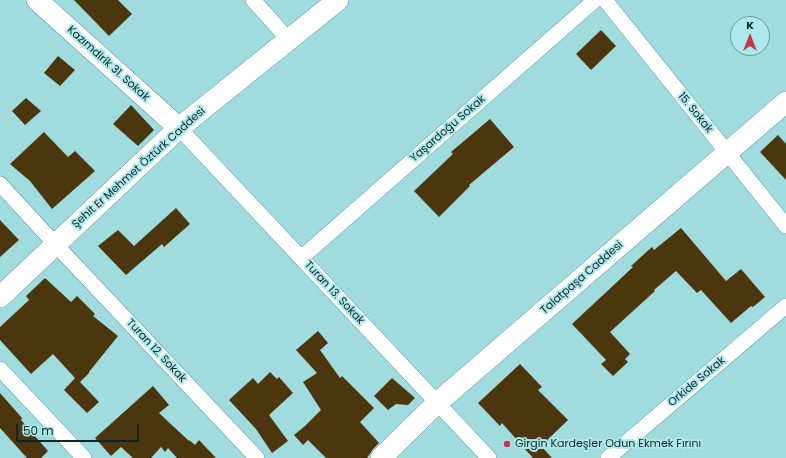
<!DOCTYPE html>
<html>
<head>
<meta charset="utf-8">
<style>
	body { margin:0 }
	#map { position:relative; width:786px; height:458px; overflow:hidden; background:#a0dbde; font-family:Poppins,sans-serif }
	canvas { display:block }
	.north { position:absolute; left:730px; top:16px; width:40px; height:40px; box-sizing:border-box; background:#ade8eb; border:1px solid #6e9a9d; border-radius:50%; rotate:0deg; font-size:11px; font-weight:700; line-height:16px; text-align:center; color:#0f2628 }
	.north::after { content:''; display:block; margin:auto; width:14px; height:18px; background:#c73747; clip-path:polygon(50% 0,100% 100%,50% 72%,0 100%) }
	.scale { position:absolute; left:16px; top:424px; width:123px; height:18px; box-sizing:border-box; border:2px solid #0f2628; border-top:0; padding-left:5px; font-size:12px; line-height:14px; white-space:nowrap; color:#0f2628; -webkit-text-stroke:3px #ade8eb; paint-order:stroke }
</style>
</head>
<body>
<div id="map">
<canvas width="786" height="458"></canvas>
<div class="north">K</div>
<div class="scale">50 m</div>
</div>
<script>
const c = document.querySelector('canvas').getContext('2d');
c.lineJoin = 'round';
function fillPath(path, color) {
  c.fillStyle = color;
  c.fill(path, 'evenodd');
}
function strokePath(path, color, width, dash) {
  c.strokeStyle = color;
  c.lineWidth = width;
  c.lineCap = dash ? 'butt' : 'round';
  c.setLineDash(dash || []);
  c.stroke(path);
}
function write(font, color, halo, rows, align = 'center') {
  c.font = font + ' Poppins,sans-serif';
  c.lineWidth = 4;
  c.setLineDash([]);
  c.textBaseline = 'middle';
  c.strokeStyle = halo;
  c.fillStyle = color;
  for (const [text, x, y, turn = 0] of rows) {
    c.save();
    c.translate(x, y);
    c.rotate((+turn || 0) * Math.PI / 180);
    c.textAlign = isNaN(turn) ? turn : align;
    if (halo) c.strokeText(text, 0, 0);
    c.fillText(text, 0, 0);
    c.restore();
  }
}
fillPath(new Path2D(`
	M74,0H118L132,14L109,36Z
	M601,30L616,46L591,70L576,54Z
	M58,56L75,70L60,86L44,73Z
	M26,98L41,111L25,125L12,111Z
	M131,105L154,130L138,146L113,124Z
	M490,119L514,147L469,185L470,186L439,217L414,191L453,154L451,152Z
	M44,132L68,157L75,151L95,171L52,209L30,181L10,164Z
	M778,135L786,144V180L760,152Z
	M176,208L190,224L164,247L162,244L126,275L98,246L118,230L134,246Z
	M0,220L19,240L0,257Z
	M681,228L726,281L741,269L765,297L753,307L751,306L731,323L701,290L697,293L676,271L654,290L655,291L610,332L630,354L625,359L628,362L613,376L601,364L606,360L572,324L617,282L633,267L631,266L652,247L654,250Z
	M45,278L71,302L77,296L95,314L93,316L118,336L89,372V373L80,382L99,402L87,413L64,390L75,378L53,354L31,374L0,340V327L29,300L26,296Z
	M318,331L328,343L320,350L340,378L342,376L374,408L360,422L379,443L373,449L367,458H326L308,440L303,445L294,435L305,426L321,410L303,382L317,373L296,350Z
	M520,364L542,387L538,390L568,420L541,446L552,458H533L502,423L500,426L478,403Z
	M270,372L277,379L279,377L293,393L269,415L288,441L272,453L256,429L229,400L253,378L258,384Z
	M392,378L415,398L408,405L396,404L388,410L374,396Z
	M153,386L169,405L159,413L189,441V440L195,445L199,440L216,458H177L168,448L165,452L161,447L151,458H133L121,447L111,456L95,438Z
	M0,393L22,418L21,420L48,451L41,458H27L0,428Z`), '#4b360d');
const street = new Path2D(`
	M253,0L289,40
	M605,0L786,226
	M179,128L489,458
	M0,184L55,244L257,458
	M301,258L595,0
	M0,369L84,458
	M608,458L786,306`);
const secondary = new Path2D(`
	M37,0L179,128
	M0,297L179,128L338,0
	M381,458L437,403L786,102`);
strokePath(street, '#5b9496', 16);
strokePath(secondary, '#5b9496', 22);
strokePath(street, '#fff', 15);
strokePath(secondary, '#fff', 21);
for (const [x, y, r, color] of [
	[507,444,4,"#c73747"]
]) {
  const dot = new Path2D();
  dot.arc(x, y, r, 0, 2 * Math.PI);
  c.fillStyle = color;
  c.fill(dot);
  strokePath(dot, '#ade8eb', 1.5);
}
write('11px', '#0f2628', '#ade8eb', [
	["Kazımdirik 31. Sokak",108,64,42],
	["15. Sokak",695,113,51],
	["Yaşardoğu Sokak",448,129,-41],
	["Şehit Er Mehmet Öztürk Caddesi",139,168,-42],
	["Talatpaşa Caddesi",582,278,-41],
	["Turan 13. Sokak",334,293,47],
	["Turan 12. Sokak",156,351,47],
	["Orkide Sokak",697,382,-40]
]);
write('11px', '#0f2628', '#ade8eb', [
	["Girgin Kardeşler Odun Ekmek Fırını",515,444]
], 'left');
</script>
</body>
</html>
